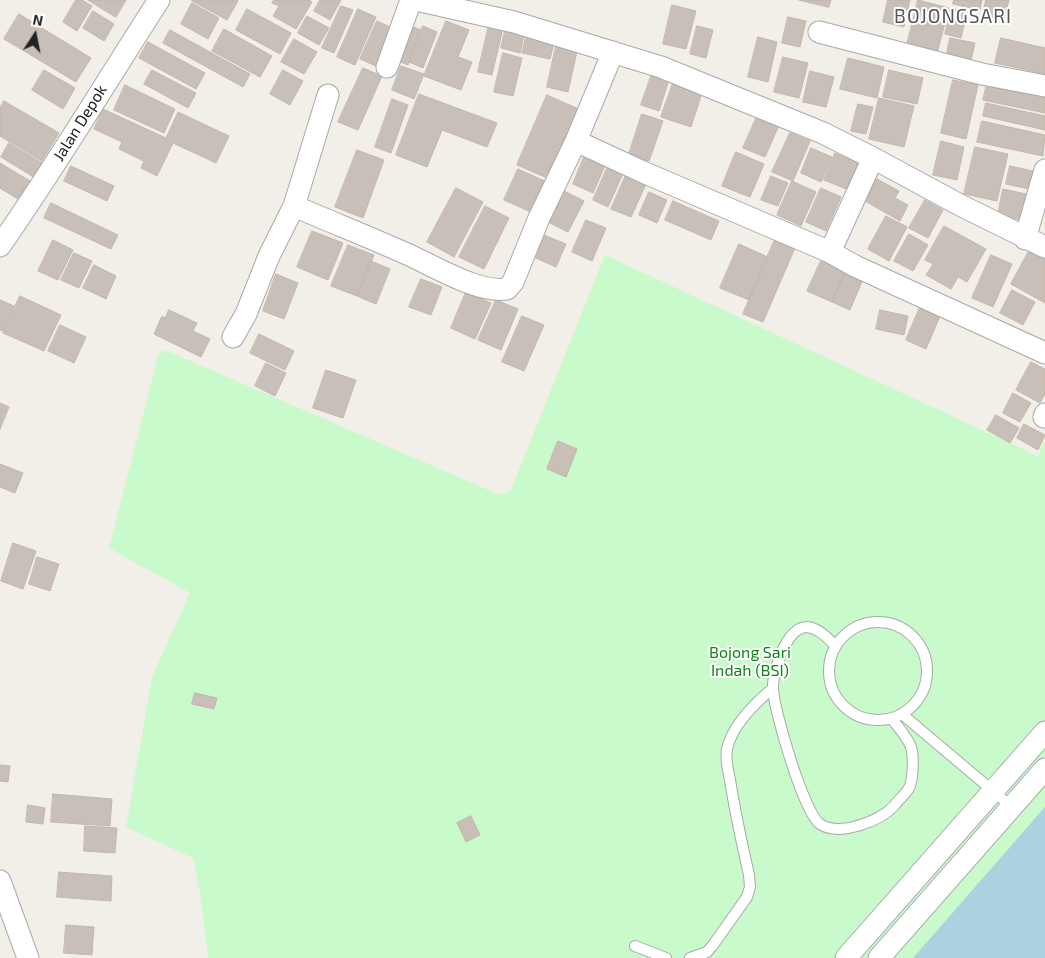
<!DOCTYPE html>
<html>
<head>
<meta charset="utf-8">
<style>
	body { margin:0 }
	#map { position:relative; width:1045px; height:958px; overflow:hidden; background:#f2efe9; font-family:"Exo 2",sans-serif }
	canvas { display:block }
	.north { position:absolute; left:10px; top:10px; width:50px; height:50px; -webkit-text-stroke:4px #fff; paint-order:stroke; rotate:11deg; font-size:14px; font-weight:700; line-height:20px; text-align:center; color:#222 }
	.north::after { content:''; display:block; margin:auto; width:18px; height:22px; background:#222; clip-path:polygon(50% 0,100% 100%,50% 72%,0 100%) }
</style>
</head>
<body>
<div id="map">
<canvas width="1045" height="958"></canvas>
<div class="north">N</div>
</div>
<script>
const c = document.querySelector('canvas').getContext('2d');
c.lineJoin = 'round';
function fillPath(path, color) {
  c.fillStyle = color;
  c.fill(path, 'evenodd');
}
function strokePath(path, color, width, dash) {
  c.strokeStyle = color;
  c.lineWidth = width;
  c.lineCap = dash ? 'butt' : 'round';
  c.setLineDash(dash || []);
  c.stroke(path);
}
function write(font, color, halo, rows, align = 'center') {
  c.font = font + ' "Exo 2",sans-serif';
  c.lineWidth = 4;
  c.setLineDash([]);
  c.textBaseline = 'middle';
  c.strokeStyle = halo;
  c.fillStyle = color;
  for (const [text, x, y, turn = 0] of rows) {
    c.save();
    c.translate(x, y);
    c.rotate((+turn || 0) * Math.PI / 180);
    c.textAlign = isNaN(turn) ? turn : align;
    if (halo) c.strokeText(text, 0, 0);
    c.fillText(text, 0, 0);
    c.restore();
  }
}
fillPath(new Path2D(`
	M605,255L1038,456L1045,440V808L913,958H208L200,893L193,858L126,827L152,677L190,593L109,548L159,353L165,350L500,495L511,490Z`), '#c8facc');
fillPath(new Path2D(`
	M1045,807V958H913Z`), '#aad3df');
const building = new Path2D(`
	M76,0H82L92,6L77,31L63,22Z
	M88,0H126L116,17Z
	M192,0H235L238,1L227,20L192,1Z
	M274,0H309L312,2L296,29L273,16L279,6L272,3Z
	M320,0H341L330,20L314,11Z
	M799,0H831L829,7Z
	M888,0H910L904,27L883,22Z
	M918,0L949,8L936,57L906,49Z
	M954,0H982L980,10L953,4Z
	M986,0H1009L1004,20L983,15Z
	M192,3L219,18L208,39L181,24Z
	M672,5L696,11L686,49L663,44Z
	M341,6L353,10L334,53L322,48Z
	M951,8L967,12L961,38L945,34Z
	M247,9L291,33L280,54L236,30Z
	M358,9L376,17L355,65L337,57Z
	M93,11L114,24L104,41L83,28Z
	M19,14L91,58L76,82L4,39Z
	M307,16L329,28L319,45L298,33Z
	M788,17L806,21L800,47L782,43Z
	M377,21L394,29L378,67L360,59Z
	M446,21L469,30L458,57L472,62L461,90L424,76Z
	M404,23L421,30L408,65L391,58Z
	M489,25L503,28L492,75L478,72Z
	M423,26L437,32L423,68L409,62Z
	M697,26L713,30L706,58L690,54Z
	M506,27L525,31L520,53L501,48Z
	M224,29L272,56L260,77L212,51Z
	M170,30L250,74L243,87L163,43Z
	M527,33L555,39L550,59L522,53Z
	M758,37L777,42L768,82L748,77Z
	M950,38L975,43L970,65L946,59Z
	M1001,38L1045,48V74L995,63Z
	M294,39L317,52L304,74L281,62Z
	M148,42L205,73L196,89L139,58Z
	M557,42L578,47L568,92L547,87Z
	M503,53L522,58L513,96L494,92Z
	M783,57L808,63L799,98L774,92Z
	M848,58L884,67L877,98L840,89Z
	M401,66L424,74L414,99L392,90Z
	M363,68L382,76L358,130L338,122Z
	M44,70L75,88L63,109L32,90Z
	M152,70L196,93L188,108L144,84Z
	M283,70L303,81L290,105L270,94Z
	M889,70L923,78L917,104L883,97Z
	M653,71L670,77L659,111L641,105Z
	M810,71L834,77L826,107L803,102Z
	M674,80L703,90L691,127L661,117Z
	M953,80L978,85L966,139L941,133Z
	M988,80L1045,92V113L983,100Z
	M125,85L175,109L164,133L114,110Z
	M419,94L497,123L487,147L442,130L427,167L396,155Z
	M547,95L583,111L552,180L517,165Z
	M879,98L914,106L904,147L869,139Z
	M392,99L408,105L391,153L375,147Z
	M4,101L59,133L42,161L0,136V108Z
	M986,103L1045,116V130L983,116Z
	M858,104L873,107L866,134L851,131Z
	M103,109L166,138L178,112L229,136L216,163L173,143L157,176L141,168L144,161L119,149L122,142L94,129Z
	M642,114L663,121L649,161L629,154Z
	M758,114L780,123L765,157L743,148Z
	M982,121L1045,135L1043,156L977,142Z
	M790,133L810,141L793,181L772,172Z
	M941,141L964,147L957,180L933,175Z
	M9,143L49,167L40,181L1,157Z
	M975,147L1008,154L997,201L964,194Z
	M811,148L832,157L821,182L801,173Z
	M357,150L384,160L363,218L335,207Z
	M586,152L607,161L593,193L573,184Z
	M736,152L764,164L750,197L722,186Z
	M835,153L858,163L846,189L824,180Z
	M0,163L35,184L24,203L0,188Z
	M609,164L624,171L608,207L593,200Z
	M71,166L114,186L107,201L64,181Z
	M1010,166L1042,173L1038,191L1006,184Z
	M518,169L549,183L535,214L504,200Z
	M626,175L646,184L631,217L611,209Z
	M870,175L899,191L895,198L908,205L900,221L858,197Z
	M771,176L788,183L778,206L761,200Z
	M792,181L816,192L801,226L777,215Z
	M456,188L483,202L454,257L427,242Z
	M821,188L841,197L826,231L806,222Z
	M1003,189L1031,195L1026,221L998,215Z
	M564,191L584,201L568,232L548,222Z
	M649,192L667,200L657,223L639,215Z
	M925,200L943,210L928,238L909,228Z
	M673,201L719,221L711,240L665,220Z
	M51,203L118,235L111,249L44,218Z
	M485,206L509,218L484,269L459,257Z
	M886,216L907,227L889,261L868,249Z
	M586,220L606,228L592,261L572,252Z
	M944,226L986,249L967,282L958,277L951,289L926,275L933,264L925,260Z
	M312,231L343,243L328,280L297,267Z
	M778,232L798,241L763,322L743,314Z
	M539,233L566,244L556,267L529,255Z
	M909,234L928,245L913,271L894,261Z
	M53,240L73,250L58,280L38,271Z
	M739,244L768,257L749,300L720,288Z
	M348,245L374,255L357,296L331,286Z
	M1029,251L1045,259V303L1011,284Z
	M74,253L92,261L79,288L61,280Z
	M991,255L1012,264L993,307L972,298Z
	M371,261L390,269L376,304L357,296Z
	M821,261L845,272L832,302L807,291Z
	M94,265L116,276L106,299L83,288Z
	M845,272L863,279L850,310L832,302Z
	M276,274L298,283L284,319L263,311Z
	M421,279L442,287L431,315L409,307Z
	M1012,290L1035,302L1023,325L1000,313Z
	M466,292L491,303L475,339L451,328Z
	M20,296L61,315L44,351L3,333Z
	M0,300L14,306L3,331L0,330Z
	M496,300L518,309L501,350L478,340Z
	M923,300L943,309L926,349L906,340Z
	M169,310L197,323L193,331L210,339L201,357L154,334L162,316L165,318Z
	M880,310L908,316L904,335L876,329Z
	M522,316L544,325L524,371L502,362Z
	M60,325L86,337L74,363L48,351Z
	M259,334L294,351L285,370L250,353Z
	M1031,362L1045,369V394L1040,403L1016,390Z
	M266,363L286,373L275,396L255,386Z
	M326,370L356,380L343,418L313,408Z
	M1013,393L1031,403L1020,422L1003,413Z
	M0,403L9,407L0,429Z
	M996,415L1019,428L1010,443L987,430Z
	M1024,424L1045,435L1038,450L1017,438Z
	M558,441L577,449L566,477L547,469Z
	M0,464L23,473L15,493L0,487Z
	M13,543L36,551L23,589L1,581Z
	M37,557L59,564L50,591L29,584Z
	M195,693L217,698L214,709L192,704Z
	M0,765L10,766L8,782L0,781Z
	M53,794L112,799L110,826L51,822Z
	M28,805L45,808L43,824L26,822Z
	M471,816L480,835L466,842L457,823Z
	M85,826L117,828L115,853L84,851Z
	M59,872L112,876L111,901L57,897Z
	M66,925L94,927L92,955L64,953Z`);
fillPath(building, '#c7bfb8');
strokePath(building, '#c4b6ab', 1);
const service = new Path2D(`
	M829 671a49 49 0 1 1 98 0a49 49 0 1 1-98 0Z
	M835,645C827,638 819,628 807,627C786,627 772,673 773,689C774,711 804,813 820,824C839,837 880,821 894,806C898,800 905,795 909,788C913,781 914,756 911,747C908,738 898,727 892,719
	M903,715L1012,807
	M635,946L666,958
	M690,958L707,952L713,945L747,897L750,887L749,875C742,844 735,812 730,780C728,770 725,759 727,749C732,726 755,703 773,688`);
const minor = new Path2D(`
	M416,0L514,22L661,67L823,133L873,158L960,205L1045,247
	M819,32L982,74L1045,86
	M387,67L411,0
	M576,141L613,52
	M294,206C331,222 369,237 407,254C432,265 479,294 507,289L513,282L539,218L576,141L643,172L830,252L855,266L1045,353
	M1025,239L1045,170
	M0,246C56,166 106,82 159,0
	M830,252L873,158
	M233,337L246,314L269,256L294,206L328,95
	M1044,417L1045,414
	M0,881L28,958
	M846,958L1045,732
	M879,958L1045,769`);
strokePath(service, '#a9a9a9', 12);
strokePath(minor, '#a9a9a9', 23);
strokePath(service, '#fff', 10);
strokePath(minor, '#fff', 21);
write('16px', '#222', '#fff', [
	["Jalan Depok",80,123,-58]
]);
write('16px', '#0c8416', '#fff', [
	["Bojong Sari",750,653],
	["Indah (BSI)",750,671]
]);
c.letterSpacing = '1px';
write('19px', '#555', '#fff', [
	["BOJONGSARI",953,17]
]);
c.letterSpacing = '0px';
</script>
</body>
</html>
